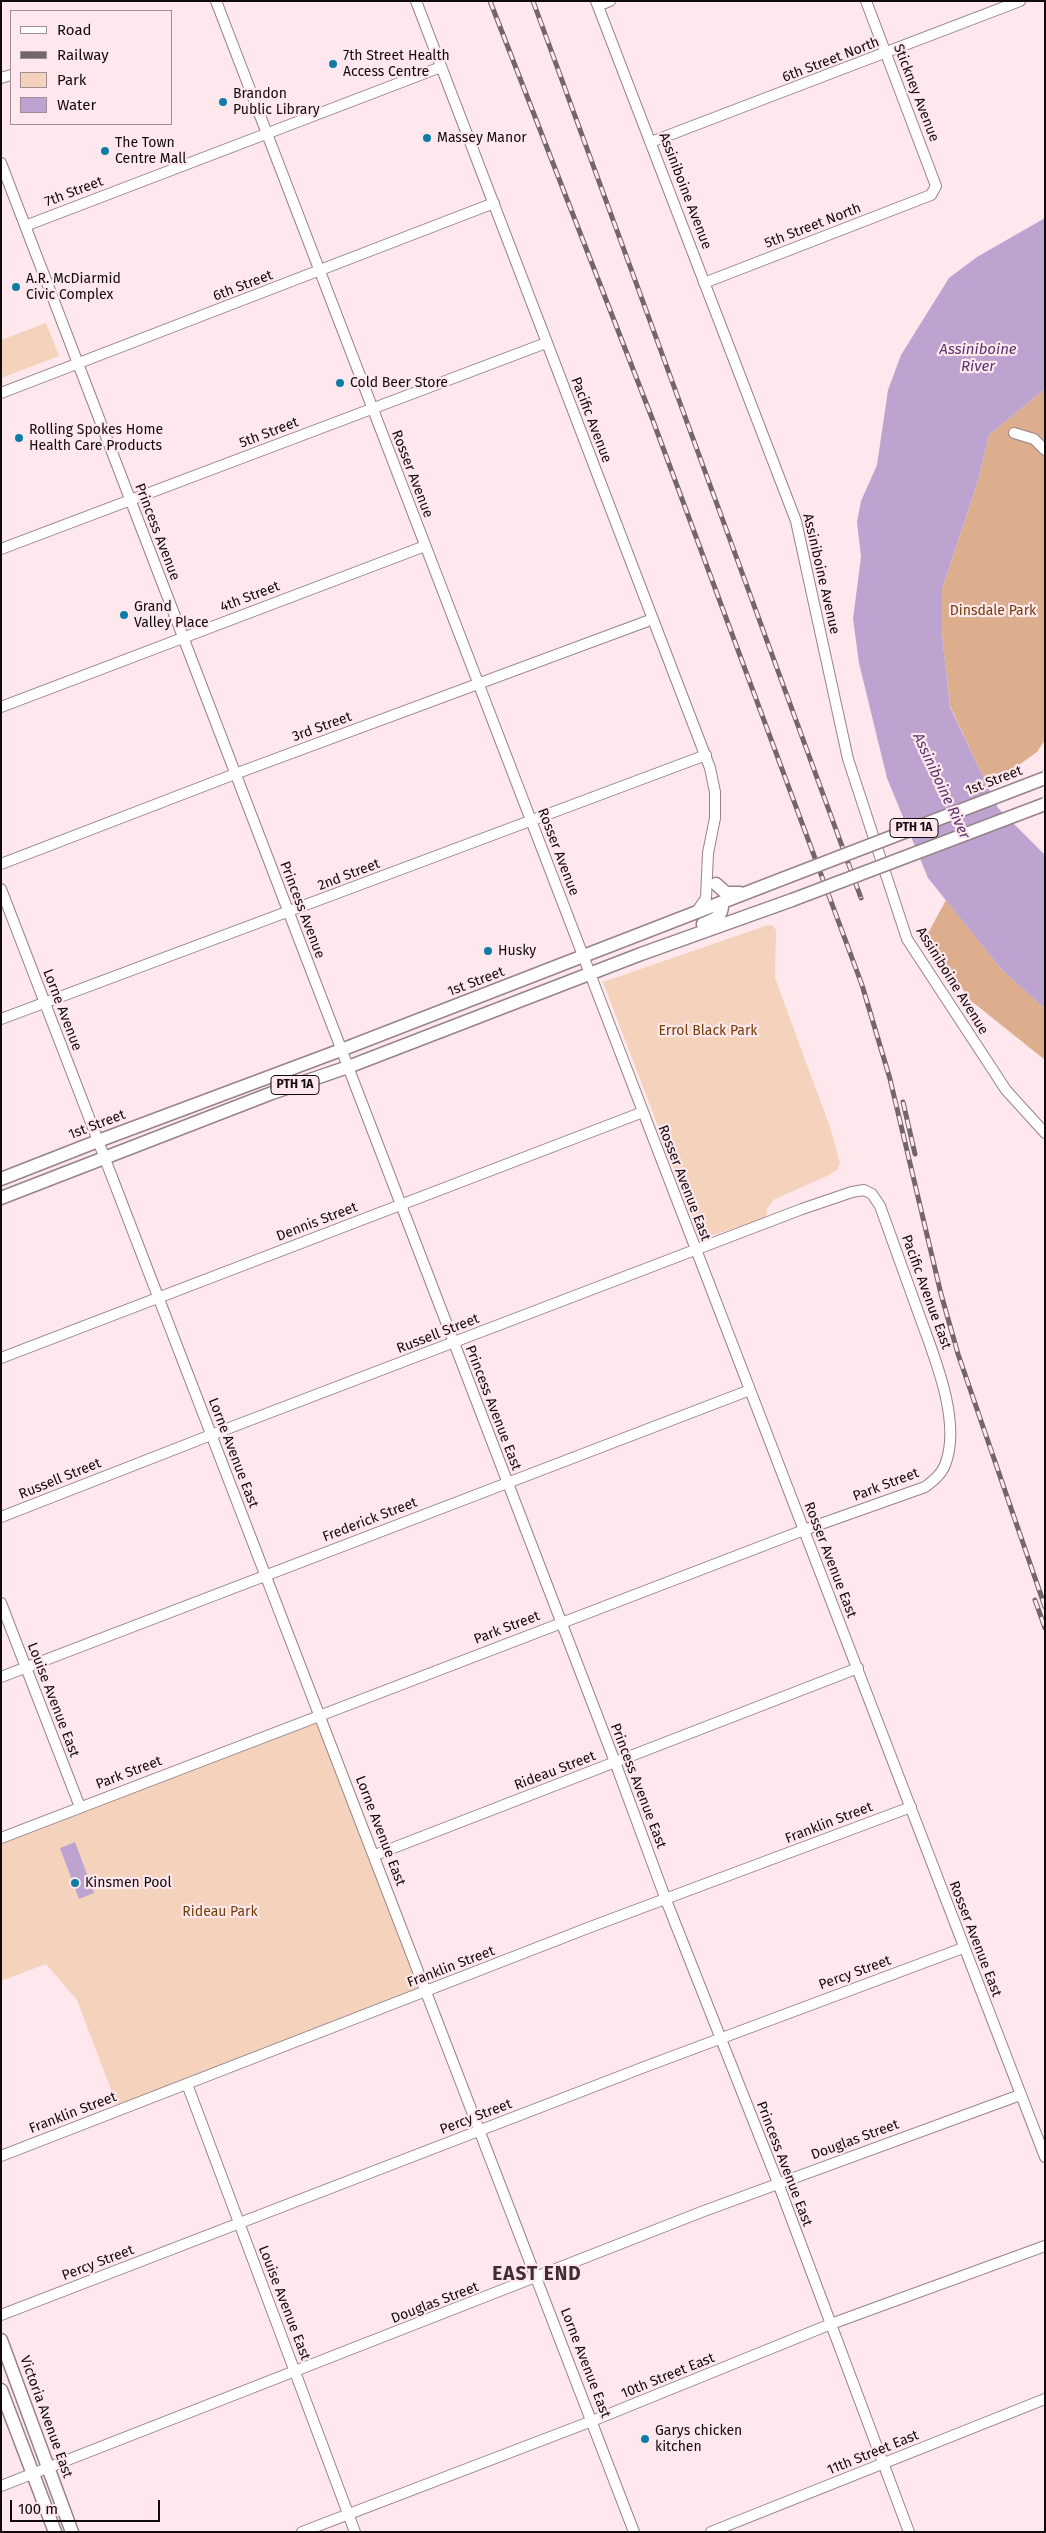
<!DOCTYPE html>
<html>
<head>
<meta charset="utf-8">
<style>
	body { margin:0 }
	#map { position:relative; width:1046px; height:2533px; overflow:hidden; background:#fee8ed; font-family:"Fira Sans",sans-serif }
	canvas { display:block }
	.frame { position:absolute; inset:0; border:2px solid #110a0b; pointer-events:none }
	.legend { position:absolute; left:10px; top:10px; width:162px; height:115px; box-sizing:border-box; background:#fee8ed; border:1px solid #9f8f93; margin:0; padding:6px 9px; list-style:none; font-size:15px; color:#110a0b }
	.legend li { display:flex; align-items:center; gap:10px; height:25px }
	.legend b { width:25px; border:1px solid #9f8f93 }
	.scale { position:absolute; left:10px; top:2500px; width:150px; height:22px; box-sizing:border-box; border:2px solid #110a0b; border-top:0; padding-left:6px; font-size:15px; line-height:18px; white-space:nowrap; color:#110a0b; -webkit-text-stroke:4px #fee8ed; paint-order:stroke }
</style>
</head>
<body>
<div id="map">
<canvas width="1046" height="2533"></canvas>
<div class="frame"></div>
<ul class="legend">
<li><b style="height:6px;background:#fff"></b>Road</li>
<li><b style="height:6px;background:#736668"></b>Railway</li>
<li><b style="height:14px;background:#f4d2bb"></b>Park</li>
<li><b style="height:14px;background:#bda3d0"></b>Water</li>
</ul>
<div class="scale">100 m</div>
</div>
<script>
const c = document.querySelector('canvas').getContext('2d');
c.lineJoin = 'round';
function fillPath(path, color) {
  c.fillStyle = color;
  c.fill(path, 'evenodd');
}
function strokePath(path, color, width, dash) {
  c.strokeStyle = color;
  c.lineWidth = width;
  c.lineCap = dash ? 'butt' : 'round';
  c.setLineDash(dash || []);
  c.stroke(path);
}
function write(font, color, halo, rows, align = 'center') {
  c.font = font + ' "Fira Sans",sans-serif';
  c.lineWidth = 4.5;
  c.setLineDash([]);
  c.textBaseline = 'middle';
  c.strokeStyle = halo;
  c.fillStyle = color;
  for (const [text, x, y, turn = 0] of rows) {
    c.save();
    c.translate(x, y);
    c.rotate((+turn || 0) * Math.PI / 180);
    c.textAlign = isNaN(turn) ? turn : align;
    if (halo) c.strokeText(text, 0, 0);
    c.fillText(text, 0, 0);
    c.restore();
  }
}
fillPath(new Path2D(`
	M46,323L59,356L1,378V340Z
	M768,925L773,926L776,930L775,978L830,1127L840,1163L837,1170L827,1176L773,1200L767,1209L766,1218L707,1237L698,1231L603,982Z
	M321,1716L427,1992L119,2111L77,2000L46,1964L1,1981V1838Z`), '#f4d2bb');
fillPath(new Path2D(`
	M1045,389V740L1037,752L988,787L950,706L942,634V589L977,484L989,435Z
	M946,900L1001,969L1045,1009V1060L970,1000L927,935Z`), '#dcae8d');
fillPath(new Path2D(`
	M1045,218V389L989,435L977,484L942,589V634L950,707L998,808L1045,855V1009L1001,969L928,878L887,778L859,663L853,619L861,557L857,522L861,501L877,465L888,390L901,355L949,278L977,257Z
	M75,1842L94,1893L79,1899L60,1848Z`), '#bda3d0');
const minor = new Path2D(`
	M216,1L1045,2157
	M416,1L710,768L715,792V818L708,853L706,898L697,911
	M596,1L796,521L848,759L907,939L1006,1090L1045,1133
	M598,6L610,1
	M1,78L11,75
	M651,142L1020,1
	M1,163L615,1762L666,1900L778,2183L909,2532
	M25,226L441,67
	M704,283L931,195L936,186L866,1
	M1,393L494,203
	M1014,433L1034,439L1045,450
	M1,549L546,343
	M1,707L425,546
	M1,864L235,774L653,619
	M1,889L634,2532
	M1,1019L706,755
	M1,1358L643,1112
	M1,1517L211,1435L802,1209L852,1192L864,1190L872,1194L880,1206C892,1239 904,1273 916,1306C931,1349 963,1420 945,1465C941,1475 933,1481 925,1487L804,1530L1,1838
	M1,1603L80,1807
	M1,1677L750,1390
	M375,1855L858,1668
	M187,2084L355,2532
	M1,2156L593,1926L911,1807
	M1,2315L647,2066L963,1948
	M1,2486L704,2211L1020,2095
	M302,2532L592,2421L831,2324L1045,2246
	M711,2532L1045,2399`);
const major = new Path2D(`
	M716,884L726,893H740
	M703,924C714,920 723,917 722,903
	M1,1179L98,1141L341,1050L782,879
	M1,1198L272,1093L348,1067L641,954L792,900
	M1,2340L72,2532
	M1,2390L55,2532`);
strokePath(minor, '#978387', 12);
strokePath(major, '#978387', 15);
strokePath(minor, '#fff', 10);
strokePath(major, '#fff', 12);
const rail = new Path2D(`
	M490,1L652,418L862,985L890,1079L941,1294L958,1354L1045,1607
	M533,1L861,898
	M903,1102L915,1154
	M1035,1600L1045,1628`);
strokePath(rail, '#736668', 5);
strokePath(rail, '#fee8ed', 3, [9]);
const majorBridge = new Path2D(`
	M782,879L1045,778
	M792,900L1045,804`);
strokePath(majorBridge, '#978387', 15, []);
strokePath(majorBridge, '#fff', 12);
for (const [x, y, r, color] of [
	[333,64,5,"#0e7da6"],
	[223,102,5,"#0e7da6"],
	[427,138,5,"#0e7da6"],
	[105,151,5,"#0e7da6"],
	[16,287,5,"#0e7da6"],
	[340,383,5,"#0e7da6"],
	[19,438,5,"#0e7da6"],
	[124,615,5,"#0e7da6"],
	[488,951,5,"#0e7da6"],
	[75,1883,5,"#0e7da6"],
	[645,2439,5,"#0e7da6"]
]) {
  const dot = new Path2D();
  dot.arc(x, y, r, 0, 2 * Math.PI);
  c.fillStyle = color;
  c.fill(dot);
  strokePath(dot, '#fee8ed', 2);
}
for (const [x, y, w] of [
	[914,828,48],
	[295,1085,48]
]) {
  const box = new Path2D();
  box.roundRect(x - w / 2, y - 9.5, w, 19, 4);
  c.fillStyle = '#fee8ed';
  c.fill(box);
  strokePath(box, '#110a0b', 1);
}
write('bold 12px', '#110a0b', null, [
	["PTH 1A",914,828],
	["PTH 1A",295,1085]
]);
write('14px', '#110a0b', '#fee8ed', [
	["7th Street Health",343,56],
	["Access Centre",343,72],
	["Brandon",233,94],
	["Public Library",233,110],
	["Massey Manor",437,138],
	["The Town",115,143],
	["Centre Mall",115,159],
	["A.R. McDiarmid",26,279],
	["Civic Complex",26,295],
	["Cold Beer Store",350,383],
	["Rolling Spokes Home",29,430],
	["Health Care Products",29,446],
	["Grand",134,607],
	["Valley Place",134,623],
	["Husky",498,951],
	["Kinsmen Pool",85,1883],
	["Garys chicken",655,2431],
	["kitchen",655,2447]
], 'left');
write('14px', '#110a0b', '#fee8ed', [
	["6th Street North",831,60,-21],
	["Stickney Avenue",916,93,69],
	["Assiniboine Avenue",685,191,69],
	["7th Street",74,192,-21],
	["5th Street North",813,226,-21],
	["6th Street",243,286,-21],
	["Pacific Avenue",591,420,69],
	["5th Street",269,433,-21],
	["Rosser Avenue",412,474,69],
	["Princess Avenue",157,532,69],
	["Assiniboine Avenue",821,574,77],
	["4th Street",250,597,-21],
	["3rd Street",322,727,-20],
	["1st Street",994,781,-21],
	["Rosser Avenue",558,852,69],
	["2nd Street",349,875,-21],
	["Princess Avenue",302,910,69],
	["Assiniboine Avenue",952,981,58],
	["1st Street",476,982,-21],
	["Lorne Avenue",62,1010,69],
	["1st Street",97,1125,-21],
	["Rosser Avenue East",684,1183,69],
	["Dennis Street",317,1222,-21],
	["Pacific Avenue East",926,1292,70],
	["Russell Street",438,1334,-21],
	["Princess Avenue East",493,1408,69],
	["Lorne Avenue East",233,1453,69],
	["Russell Street",60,1479,-22],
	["Park Street",886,1485,-21],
	["Frederick Street",370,1520,-21],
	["Rosser Avenue East",830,1560,69],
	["Park Street",507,1628,-21],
	["Louise Avenue East",53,1700,69],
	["Rideau Street",555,1771,-21],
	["Park Street",129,1773,-21],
	["Princess Avenue East",638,1786,69],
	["Franklin Street",829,1823,-21],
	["Lorne Avenue East",380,1831,69],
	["Rosser Avenue East",975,1939,69],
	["Franklin Street",451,1967,-21],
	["Percy Street",855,1973,-20],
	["Franklin Street",73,2113,-21],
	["Percy Street",476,2117,-21],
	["Douglas Street",855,2140,-20],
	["Princess Avenue East",784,2164,69],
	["Percy Street",98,2263,-21],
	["Louise Avenue East",284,2303,69],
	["Douglas Street",435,2303,-21],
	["Lorne Avenue East",585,2363,69],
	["10th Street East",668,2376,-22],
	["Victoria Avenue East",46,2417,70],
	["11th Street East",873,2453,-22]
]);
write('14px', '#753c03', '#fee8ed', [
	["Dinsdale Park",993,611],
	["Errol Black Park",708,1031],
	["Rideau Park",220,1912]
]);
write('italic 15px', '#57346d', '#fee8ed', [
	["Assiniboine",978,350],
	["River",978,367],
	["Assiniboine River",941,786,65]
]);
c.letterSpacing = '1px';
write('bold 19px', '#3e2d31', '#fee8ed', [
	["EAST END",537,2275]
]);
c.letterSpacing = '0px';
</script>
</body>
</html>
